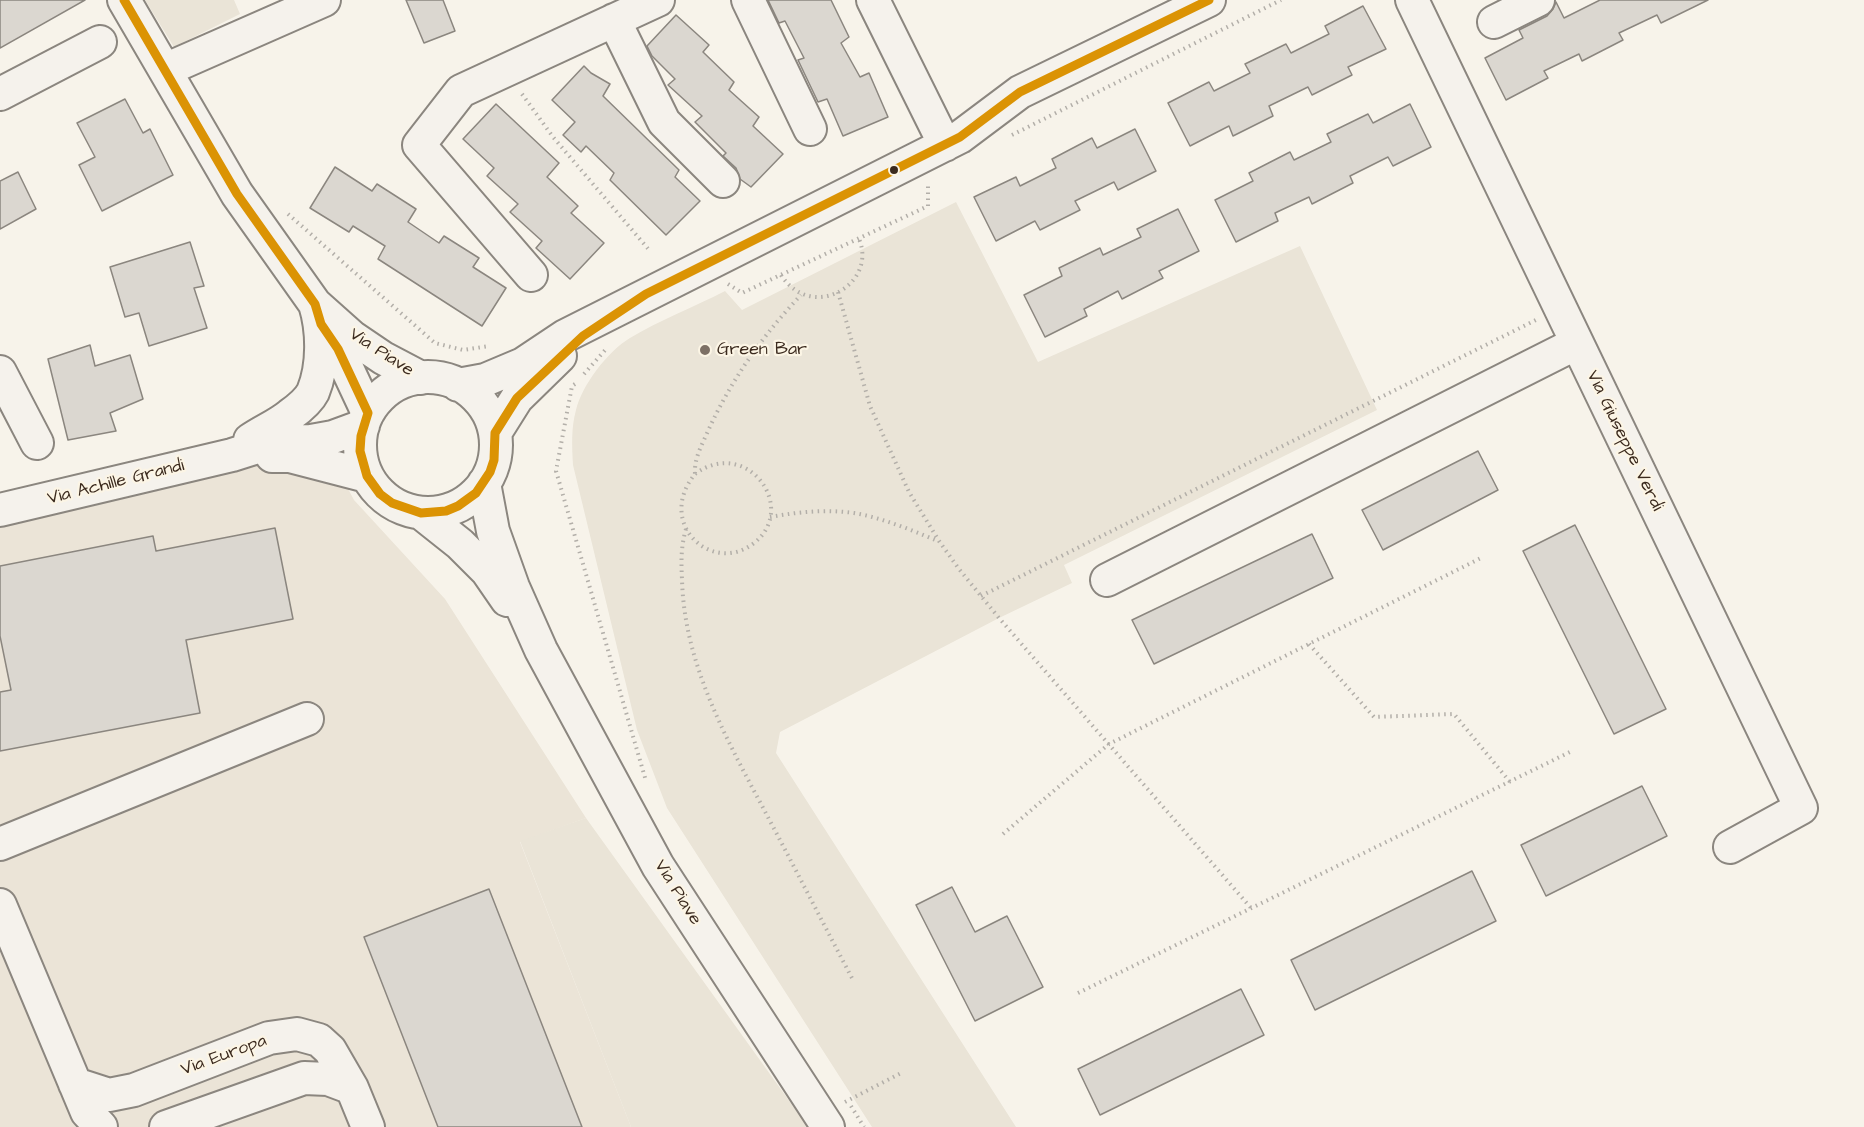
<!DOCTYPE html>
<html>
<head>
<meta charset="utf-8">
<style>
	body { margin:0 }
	canvas { display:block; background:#f7f3ea }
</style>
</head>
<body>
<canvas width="1864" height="1127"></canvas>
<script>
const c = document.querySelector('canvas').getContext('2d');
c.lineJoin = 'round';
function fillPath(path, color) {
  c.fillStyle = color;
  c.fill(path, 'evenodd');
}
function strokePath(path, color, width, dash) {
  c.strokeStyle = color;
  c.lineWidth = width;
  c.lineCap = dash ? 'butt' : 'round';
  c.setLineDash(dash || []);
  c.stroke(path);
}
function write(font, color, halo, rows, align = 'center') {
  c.font = font + ' "Architects Daughter",sans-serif';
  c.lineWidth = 4.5;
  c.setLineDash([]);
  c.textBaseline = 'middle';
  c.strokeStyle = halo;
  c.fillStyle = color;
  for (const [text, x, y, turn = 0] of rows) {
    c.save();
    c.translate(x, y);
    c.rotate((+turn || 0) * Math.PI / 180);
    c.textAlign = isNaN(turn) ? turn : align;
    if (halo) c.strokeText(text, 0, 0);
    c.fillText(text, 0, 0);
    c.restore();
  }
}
fillPath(new Path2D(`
	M308,414L354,500L445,599L586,818L520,842L631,1127H0V522Z`), '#ebe4d7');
fillPath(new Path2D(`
	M145,0H234L240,14L174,47Z
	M956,202L1038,362L1300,246L1377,410L1064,565L1072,583L999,618L780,732L776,753L1016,1127H872L667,808L637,730L573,465C572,446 571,428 576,410C582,385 608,351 630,338C660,320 694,307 725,291L742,310Z
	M586,818L808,1127H631L520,841Z`), '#eae4d7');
const building = new Path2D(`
	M0,0H85L0,48Z
	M406,0H443L455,31L424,43Z
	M768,0H831L849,37L841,43L860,77L869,73L888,117L843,136L827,99L818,102L798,60L804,58L785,21L779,23Z
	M1600,0H1708L1661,23L1657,15L1619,33L1623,40L1582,61L1579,54L1544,71L1548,78L1506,100L1485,58L1523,38L1519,30L1547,16L1553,9L1556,2L1564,18Z
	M1363,6L1386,49L1348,67L1352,75L1312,95L1308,87L1269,106L1273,116L1233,136L1229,126L1190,146L1168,103L1209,82L1214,91L1250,73L1245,64L1286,44L1291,53L1329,34L1325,26Z
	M676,15L709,45L703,52L734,82L729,90L759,117L753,126L783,154L751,187L740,179L736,168L723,156L726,153L695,122L702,116L668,85L675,79L652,56L647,46Z
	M584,66L591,73L610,84L603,96L679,170L675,177L700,201L666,235L610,180L614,173L586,146L581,152L563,135L575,122L552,100Z
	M125,99L143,133L150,129L173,175L102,211L79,165L95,157L77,123Z
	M496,104L559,163L547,177L578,206L571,213L604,243L570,279L536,248L542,241L510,212L518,204L487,176L494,168L463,139Z
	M1410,104L1431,147L1393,166L1388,157L1350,176L1353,183L1312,204L1309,197L1275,213L1278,221L1236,242L1215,200L1253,181L1249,173L1290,152L1294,160L1331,142L1327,134L1368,114L1373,123Z
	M1135,129L1156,171L1118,190L1114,182L1075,201L1080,210L1040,230L1035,221L996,241L974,197L1016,177L1020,186L1056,168L1052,159L1092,138L1097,148Z
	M335,167L372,191L377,184L416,209L408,222L439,243L444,236L479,258L473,267L506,288L482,326L378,259L385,246L353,226L349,232L310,208Z
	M18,172L36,209L0,229V181Z
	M1178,209L1199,251L1159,271L1163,278L1122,299L1118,291L1084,309L1087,316L1045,337L1024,295L1062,276L1059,268L1100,248L1103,255L1141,237L1137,229Z
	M190,242L204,286L194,288L207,328L149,346L139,313L125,317L110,267Z
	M90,345L95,366L130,355L143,399L110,413L116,431L68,440L48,359Z
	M1478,451L1498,490L1383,550L1362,510Z
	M1575,525L1666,709L1614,734L1523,551Z
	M275,528L293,619L186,640L200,713L0,751V692L11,690L0,636V566L153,536L156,551Z
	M1312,534L1333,578L1154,664L1132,620Z
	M1642,786L1667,836L1546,896L1521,845Z
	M1472,871L1496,921L1315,1010L1291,960Z
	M952,887L975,932L1007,916L1043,987L975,1021L916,905Z
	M489,889L582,1127H438L364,937Z
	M1241,989L1264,1035L1100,1115L1078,1069Z`);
fillPath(building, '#dbd7d0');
strokePath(building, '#8b867f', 1.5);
const minor = new Path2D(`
	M124,0L237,194L315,304L352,337L383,358L421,378
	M748,0L810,129
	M873,0L945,145
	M1412,0L1801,808L1730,847
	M614,20L664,122L723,181
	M1494,22L1538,0
	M165,70L324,0
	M0,94L100,42
	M531,275L419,145L461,91L658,0
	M321,324L338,349L368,413
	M0,372L37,443
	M360 445a68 68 0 1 1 136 0a68 68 0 1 1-136 0Z
	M458,385L485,380L523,364L565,336L960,137L1020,92L1209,0
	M495,433L517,398L560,356
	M250,440C263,431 278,425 290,415C297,410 309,400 313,392C324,365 323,330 315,304
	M272,456H290L367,476
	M484,483L493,531L513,587L541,650L658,866L828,1127
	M0,510L232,455L273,442L311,441L333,437L363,426
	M421,513L460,544L487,571L507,600
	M1107,580L1577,343
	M0,844L307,719
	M0,905L87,1112L101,1127
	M75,1084L109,1095L134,1090L269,1038L297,1034L319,1040L330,1050L352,1088L368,1127
	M166,1127L304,1078L328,1079L352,1088`);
strokePath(minor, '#8b867f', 36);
strokePath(new Path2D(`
	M522,94L553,137L650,251
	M1012,135L1281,0
	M288,214L435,343L463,350L489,346
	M781,275C812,323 878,284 859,239
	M728,284L742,293L928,206V184
	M838,292L870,406L909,492L939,541L959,569L999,618L1251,908
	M584,374L607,348
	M575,384L572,386L556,471L646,781
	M695,474C747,436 799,508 754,543C712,576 655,523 695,474C694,458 702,445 708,431C731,380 763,335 801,295
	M770,517C798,512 826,509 854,513C883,518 911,530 938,541
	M686,529C681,546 681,561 682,579C684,667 730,745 770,821C798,874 825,927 853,980
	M981,596L1536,320
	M1309,644L1374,717L1454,714L1510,782
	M1003,834L1109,744L1481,558
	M1078,993L1572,751
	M845,1102L903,1072
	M851,1106L864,1127`), '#b3afa9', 4, [1.5, 4.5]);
strokePath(minor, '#f5f2ec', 32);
strokePath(new Path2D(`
	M124,0L237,194L315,304L321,324L338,349L368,413L361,436L360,451L367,476L380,494L392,503L421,513L446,511L458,506L476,493L490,472L494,460L495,433L517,398L583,336L646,294L960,137L1020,92L1209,0`), '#db9304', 9);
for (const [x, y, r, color] of [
	[894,170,5,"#3b2a1e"],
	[705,350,6,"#7d7065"]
]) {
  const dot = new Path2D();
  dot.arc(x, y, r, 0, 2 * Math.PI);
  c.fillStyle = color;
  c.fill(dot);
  strokePath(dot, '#fcf5e5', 2);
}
write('18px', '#3b2a1e', '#fcf5e5', [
	["Green Bar",717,350]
], 'left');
write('18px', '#3b2a1e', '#fcf5e5', [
	["Via Piave",381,353,33],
	["Via Giuseppe Verdi",1624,441,64],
	["Via Achille Grandi",116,483,-14],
	["Via Piave",677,893,58],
	["Via Europa",224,1056,-20]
]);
</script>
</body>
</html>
